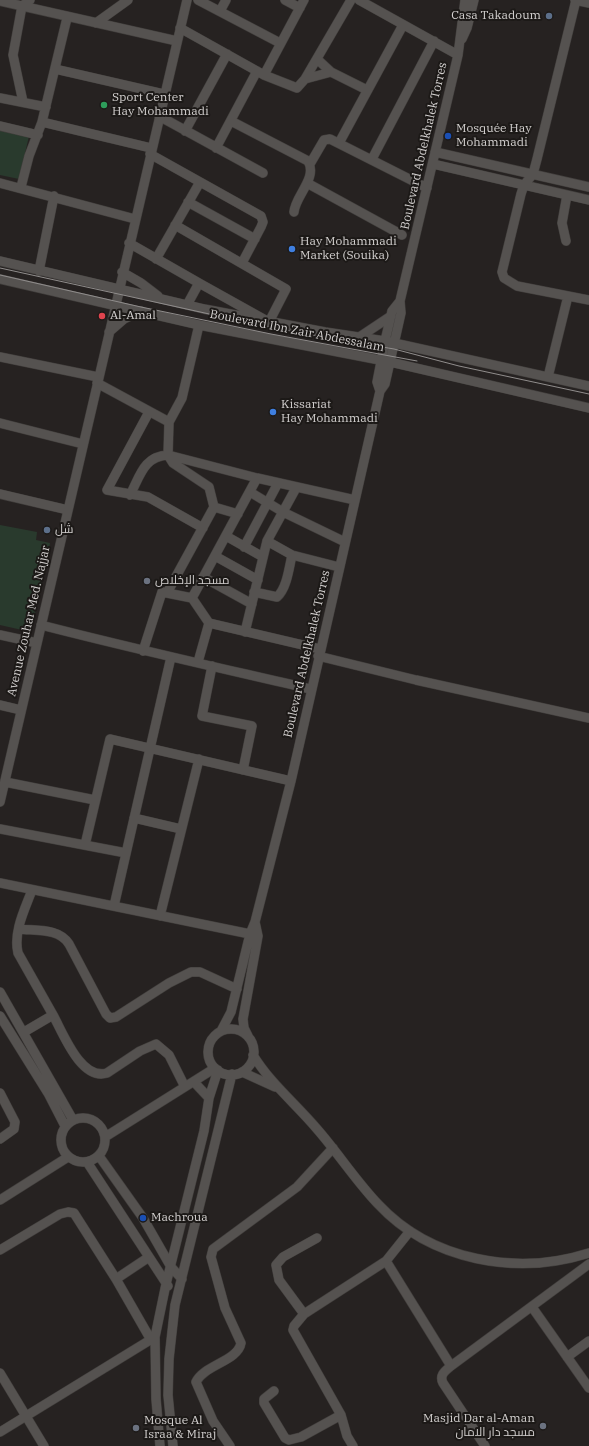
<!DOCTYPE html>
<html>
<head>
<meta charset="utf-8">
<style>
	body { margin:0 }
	canvas { display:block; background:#262221 }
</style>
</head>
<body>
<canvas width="589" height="1446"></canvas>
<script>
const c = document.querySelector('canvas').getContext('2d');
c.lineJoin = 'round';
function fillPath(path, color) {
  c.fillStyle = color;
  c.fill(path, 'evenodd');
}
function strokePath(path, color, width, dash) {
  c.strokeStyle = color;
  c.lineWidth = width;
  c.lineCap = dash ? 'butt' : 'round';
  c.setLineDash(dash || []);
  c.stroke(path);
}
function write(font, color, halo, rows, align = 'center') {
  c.font = font + ' "IBM Plex Serif",Cairo,serif';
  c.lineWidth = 4;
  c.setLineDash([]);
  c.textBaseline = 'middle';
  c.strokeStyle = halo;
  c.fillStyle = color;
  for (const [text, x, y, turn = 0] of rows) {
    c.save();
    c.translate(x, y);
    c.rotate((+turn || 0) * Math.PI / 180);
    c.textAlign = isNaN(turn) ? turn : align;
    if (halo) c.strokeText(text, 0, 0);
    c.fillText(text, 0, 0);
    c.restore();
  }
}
fillPath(new Path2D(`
	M0,129L29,136L19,179L0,175Z
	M0,525L37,532L36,540L50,543L31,632L0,625Z`), '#293a2d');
const minor = new Path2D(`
	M198,0L280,43
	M285,0L300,8
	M359,0L458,55
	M575,0L589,3
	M576,0L537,159L533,174L524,185L521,194L502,272L504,278L517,286L589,300
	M0,1L177,41
	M220,11L226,0
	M96,23L128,0
	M180,28L264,75L297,88L305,79L351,0
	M462,39L467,28L474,0
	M317,59L331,72
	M55,69L164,94
	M264,75L304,0
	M305,79L331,72L367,90
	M0,98L46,107
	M23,102L13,55L22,6L30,0
	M159,116L263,173
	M231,121L308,161C318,178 295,196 294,212
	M42,122L151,148
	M0,126L38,135
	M185,131L227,54
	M339,143L403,25
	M216,148L257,71
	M435,152L589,187
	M150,154L261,216L263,222L261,227L242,263
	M372,159L434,41
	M310,164L324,140L330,139L427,188
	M433,164L589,200
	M0,183L135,219
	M307,183L402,235
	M21,187L29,156L42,122L67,18
	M188,202L255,239
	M175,225L286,289L269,322L199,283
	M566,241L562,223L567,195
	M129,243L199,283L187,305
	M156,259L200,182
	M0,261L204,309L325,332L385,341L589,386
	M39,271L54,196
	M122,272L141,283L158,296
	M0,279L199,325L390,362L589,408
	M199,325L182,398L169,422L168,455L257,478L355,500
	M109,332L124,319L141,311
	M358,338L391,316
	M0,357L98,377
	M548,377L568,296
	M97,383L169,422
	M380,391L377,382L385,341L392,311L400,301
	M149,412L107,490L148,497L203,528
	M0,423L83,444
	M250,492L283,512L345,542
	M0,494L68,510
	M130,495C140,476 144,456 168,455L173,463L209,487L214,507L167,593
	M214,507L238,514
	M226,536L263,557
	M267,541L292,555L339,567
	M244,547L278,483
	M215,556L258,580
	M203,577L252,604
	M254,592L277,597C287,588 289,568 292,555
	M209,623L192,598L257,478
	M41,625C130,648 220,668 310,689
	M245,632L267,541L296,488
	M0,635L37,643
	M143,651L162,592L192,598
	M318,656L416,680L589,718
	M198,662L209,623L320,649
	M212,666L202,716L252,726L243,770
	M0,705L21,710
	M5,782L95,800
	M0,802L187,0
	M134,818L181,829
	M0,829L126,853
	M85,845L110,739L291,781
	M0,883L250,934
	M114,906L171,657
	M160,916L199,759
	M19,929C37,931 59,928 69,944L106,1014L110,1018L116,1017L169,983L191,972H200L237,989
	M0,992L73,1120
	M53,1015C63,1033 81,1081 107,1073L140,1051L156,1044L169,1055L183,1083
	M0,1016L48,1093L65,1126
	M208 1052a23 23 0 1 1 46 0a23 23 0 1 1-46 0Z
	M221,1031L231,1012L250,934L255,922L291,781L380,391L385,384L401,313L400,301L458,55L465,0
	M24,1032L53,1015L18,953C13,932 25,909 32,890
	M248,1036L244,1028L243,1019L258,936L255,922
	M253,1055C270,1083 296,1104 317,1129C338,1153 356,1181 378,1204C431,1261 517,1276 589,1253
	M242,1072L275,1087
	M194,1082L209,1098
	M0,1093L15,1122L14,1129L0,1139
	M61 1140a22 22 0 1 1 44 0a22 22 0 1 1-44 0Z
	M105,1137L215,1068
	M99,1156L143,1218L171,1267L182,1279
	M87,1162L168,1286
	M0,1200L68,1157
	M0,1250L60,1214L68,1212L74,1213L116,1279L149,1257
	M386,1261L451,1366
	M116,1279L151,1340
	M532,1307L589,1388
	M304,1314L279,1280L276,1265L283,1257L317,1238
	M567,1357L589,1341
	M0,1373L44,1446
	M274,1391L264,1399V1403L285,1438L289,1440L301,1437L341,1415
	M0,1432L155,1337
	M160,1446L156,1399L155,1337L166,1284L204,1131L209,1098L218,1070
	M173,1446L168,1395L169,1359L175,1305L232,1074
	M230,1446L213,1421L196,1382C204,1365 238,1361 241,1343L225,1308L211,1257L213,1249L297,1187L333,1148
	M353,1446L347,1436L341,1415L293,1330L294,1326L304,1314L386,1261L410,1231
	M485,1446L443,1383C439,1375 445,1371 451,1366L589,1264`);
strokePath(minor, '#423f3d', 10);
strokePath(minor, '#555250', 9);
strokePath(new Path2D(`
	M0,268L273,328L394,349L459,366L589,394
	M0,275L141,307L271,334L417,361`), '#908d8c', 1);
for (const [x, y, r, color] of [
	[549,16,4,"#5c6f8a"],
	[104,105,4,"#2e9e5b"],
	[448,136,4,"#1a4fb4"],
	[292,249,4,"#3f7fe0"],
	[102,316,4,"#e0444e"],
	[273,412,4,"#3f7fe0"],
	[47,530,4,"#5c6f8a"],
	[147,581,4,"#6b7280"],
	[143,1218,4,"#1a4fb4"],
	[543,1426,4,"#6b7280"],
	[136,1428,4,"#6b7280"]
]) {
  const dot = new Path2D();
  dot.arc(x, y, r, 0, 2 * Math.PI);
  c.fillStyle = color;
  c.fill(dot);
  strokePath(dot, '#1c1917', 1.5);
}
write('12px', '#d3d0cf', '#1c1917', [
	["Casa Takadoum",541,16,"right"],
	["Sport Center",112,98],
	["Hay Mohammadi",112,112],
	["Mosquée Hay",456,129],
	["Mohammadi",456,143],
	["Hay Mohammadi",300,242],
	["Market (Souika)",300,256],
	["Al-Amal",110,316],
	["Kissariat",281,405],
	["Hay Mohammadi",281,419],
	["شل",55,530],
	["مسجد الإخلاص",155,581],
	["Machroua",151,1218],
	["Masjid Dar al-Aman",535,1419,"right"],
	["مسجد دار الامان",535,1433,"right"],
	["Mosque Al",144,1421],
	["Israa & Miraj",144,1435]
], 'left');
write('12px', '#d3d0cf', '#1c1917', [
	["Boulevard Abdelkhalek Torres",424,146,-77],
	["Boulevard Ibn Zair Abdessalam",297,331,11],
	["Avenue Zouhar Med. Najjar",29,621,-77],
	["Boulevard Abdelkhalek Torres",307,654,-77]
]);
</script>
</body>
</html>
